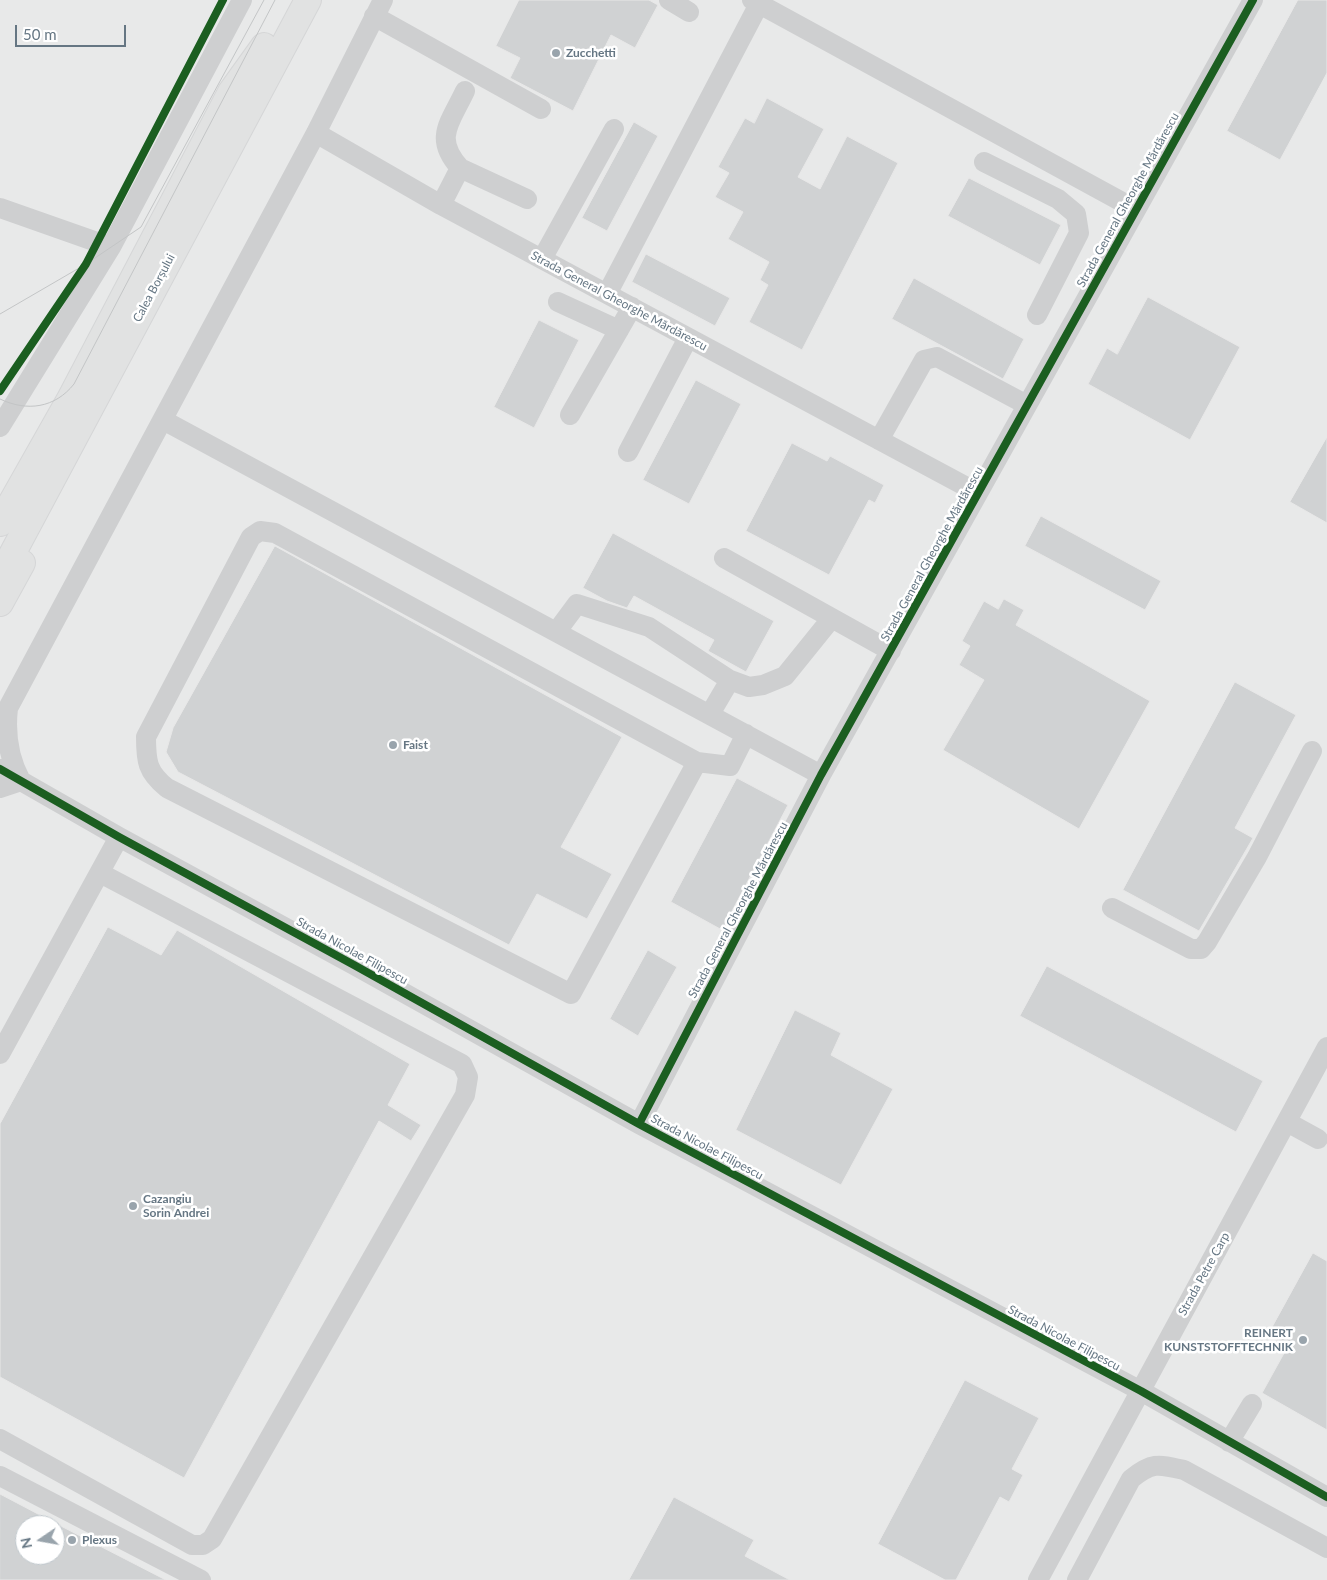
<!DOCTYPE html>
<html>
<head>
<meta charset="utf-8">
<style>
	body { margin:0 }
	#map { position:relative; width:1327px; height:1580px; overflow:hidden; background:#f9f9f9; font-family:Lato,sans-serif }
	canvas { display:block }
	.north { position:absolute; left:15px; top:1515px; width:50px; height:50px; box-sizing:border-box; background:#fff; border:1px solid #c1c8cd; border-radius:50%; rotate:258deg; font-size:14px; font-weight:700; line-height:20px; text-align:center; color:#657683 }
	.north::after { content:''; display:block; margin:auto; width:18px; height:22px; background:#99a4ac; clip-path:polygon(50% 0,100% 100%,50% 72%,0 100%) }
	.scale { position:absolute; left:15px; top:25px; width:111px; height:22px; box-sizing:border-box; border:2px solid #657683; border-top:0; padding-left:6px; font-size:15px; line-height:18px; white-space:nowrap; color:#657683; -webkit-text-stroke:4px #fff; paint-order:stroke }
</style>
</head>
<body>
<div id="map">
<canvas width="1327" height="1580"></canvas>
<div class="north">N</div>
<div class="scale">50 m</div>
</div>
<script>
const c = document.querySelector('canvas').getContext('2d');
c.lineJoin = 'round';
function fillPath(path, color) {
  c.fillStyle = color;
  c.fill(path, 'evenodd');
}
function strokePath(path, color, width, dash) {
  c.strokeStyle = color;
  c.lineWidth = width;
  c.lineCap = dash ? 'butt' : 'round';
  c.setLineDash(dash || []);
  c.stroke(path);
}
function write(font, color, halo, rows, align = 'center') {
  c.font = font + ' Lato,sans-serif';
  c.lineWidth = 5;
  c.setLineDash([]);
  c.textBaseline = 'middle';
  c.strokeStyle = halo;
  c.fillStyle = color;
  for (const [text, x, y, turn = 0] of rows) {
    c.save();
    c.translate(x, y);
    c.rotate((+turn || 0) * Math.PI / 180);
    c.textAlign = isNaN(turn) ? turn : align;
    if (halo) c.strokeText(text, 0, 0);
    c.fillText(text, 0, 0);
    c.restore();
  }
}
fillPath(new Path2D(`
	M0,0H1327V1580H0ZM25,1525H55V1555H25Z`), '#e8e9e9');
const building = new Path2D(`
	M519,0H649L658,5L635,48L611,35L573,111L510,78L520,58L496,46Z
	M1298,0H1327V73L1280,160L1227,131Z
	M767,98L824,129L798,177L820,189L847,136L898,163L802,350L749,322L768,285L760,280L769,262L728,239L743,212L715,197L729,173L718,167L745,118L754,123Z
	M634,122L658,136L607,231L582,218Z
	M969,178L1061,225L1040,265L948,216Z
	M646,254L730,298L715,326L632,282Z
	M914,278L1024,339L1003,379L892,319Z
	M1148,297L1240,347L1190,440L1088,384L1107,348L1117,354Z
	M539,320L579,340L534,428L494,407Z
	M696,380L741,404L689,504L643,480Z
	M1327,437V523L1290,502Z
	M792,443L827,461L830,456L884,485L875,503L869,500L829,575L746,531Z
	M1041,516L1161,581L1145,610L1025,546Z
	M613,533L774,621L746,672L708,651L714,640L634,596L627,608L607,601L583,588Z
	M275,546L622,737L561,847L612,874L587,919L537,894L509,945L178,772L166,752L173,728Z
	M1004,599L1024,610L1016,625L1150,701L1079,829L943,750L984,680L959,665L970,646L962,641L984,601L998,609Z
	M1235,682L1296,715L1235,828L1253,838L1199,931L1123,890Z
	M737,778L788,805L722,930L671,902Z
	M108,927L161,955L177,930L410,1064L388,1105L421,1125L411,1141L379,1121L184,1478L0,1377V1124Z
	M648,950L677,967L638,1036L610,1019Z
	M1047,966L1263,1081L1236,1132L1020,1016Z
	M795,1010L841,1033L831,1055L893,1089L841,1185L736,1130Z
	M1313,1253L1327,1261V1430L1262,1393L1288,1346L1268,1335Z
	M965,1380L1039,1418L1012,1469L1023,1475L1009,1502L1000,1497L956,1580H945L878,1544Z
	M0,1494L59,1525L166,1580H0ZM25,1525H55V1555H25Z
	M674,1497L754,1540L745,1556L790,1580H629Z`);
fillPath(building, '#d0d2d3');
strokePath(building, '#e8e8e8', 1);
const major = new Path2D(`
	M0,523L69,401L231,92L264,46
	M0,577L308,0
	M0,603L22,563`);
strokePath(major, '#d5d6d7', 28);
strokePath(new Path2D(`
	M669,0L689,12
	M752,0L1135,209
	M374,16L541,109
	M316,133L441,205L978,493
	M984,162L1058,199L1076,214L1079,233L1037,315
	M460,168L527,199
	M441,205L460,168C433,138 450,123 465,91
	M0,208L111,247
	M542,259L614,129
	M607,294L759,4
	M558,302L619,330
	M570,415L632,307
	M163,420L821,775
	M0,427L111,247L242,0
	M879,440L924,360L937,357L1027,405
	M628,452L688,338
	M724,558L891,651
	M557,631L577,604L649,627L730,680L749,687L763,685L785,676L831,619
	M710,714L730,680
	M0,723L316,133L383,0
	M697,762L571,994L167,788C147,772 146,761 146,737L251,537L260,531L275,533L697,762L730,766L746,734
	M0,769L119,837L354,965L639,1124L1141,1391L1327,1497
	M0,788L21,781C8,757 5,734 8,708
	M1112,908L1191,949H1201L1207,942L1257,857L1312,751
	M0,1054L119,837
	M1287,1122L1318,1139
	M639,1124L821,775L1253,0
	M0,1439L192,1545H203L212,1539L465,1095L468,1077L462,1064L100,873
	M1229,1442L1252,1404
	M0,1476L201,1580
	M1038,1580L1327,1047
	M1077,1580L1131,1479C1152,1462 1158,1464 1184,1470L1327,1548`), '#cecfd0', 20);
strokePath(major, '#e1e2e2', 26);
strokePath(new Path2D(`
	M0,314L86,264L141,227L264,0
	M0,399C27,412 55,408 74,384L275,0`), '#c3c5c6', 1);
strokePath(new Path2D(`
	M0,391L86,264L223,0
	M0,769L119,837L354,965L639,1124L1141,1391L1327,1497
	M639,1124L821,775L1253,0`), '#1b5e20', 8);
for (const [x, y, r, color] of [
	[556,53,5,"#99a4ac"],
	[393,745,5,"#99a4ac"],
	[133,1206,5,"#99a4ac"],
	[1303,1340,5,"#99a4ac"],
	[72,1540,5,"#99a4ac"]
]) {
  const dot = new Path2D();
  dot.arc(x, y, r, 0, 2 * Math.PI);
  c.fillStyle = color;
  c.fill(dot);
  strokePath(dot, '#fff', 2);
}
write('bold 12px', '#657683', '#fff', [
	["Zucchetti",566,53],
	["Faist",403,745],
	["Cazangiu",143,1199],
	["Sorin Andrei",143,1213],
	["REINERT",1293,1333,"right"],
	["KUNSTSTOFFTECHNIK",1293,1347,"right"],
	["Plexus",82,1540]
], 'left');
write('12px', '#657683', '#fff', [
	["Strada General Gheorghe Mărdărescu",1128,200,-61],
	["Calea Borșului",154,288,-62],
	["Strada General Gheorghe Mărdărescu",619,301,28],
	["Strada General Gheorghe Mărdărescu",932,554,-61],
	["Strada General Gheorghe Mărdărescu",738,910,-62],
	["Strada Nicolae Filipescu",352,951,29],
	["Strada Nicolae Filipescu",707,1147,28],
	["Strada Petre Carp",1204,1274,-61],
	["Strada Nicolae Filipescu",1064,1338,28]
]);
</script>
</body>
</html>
